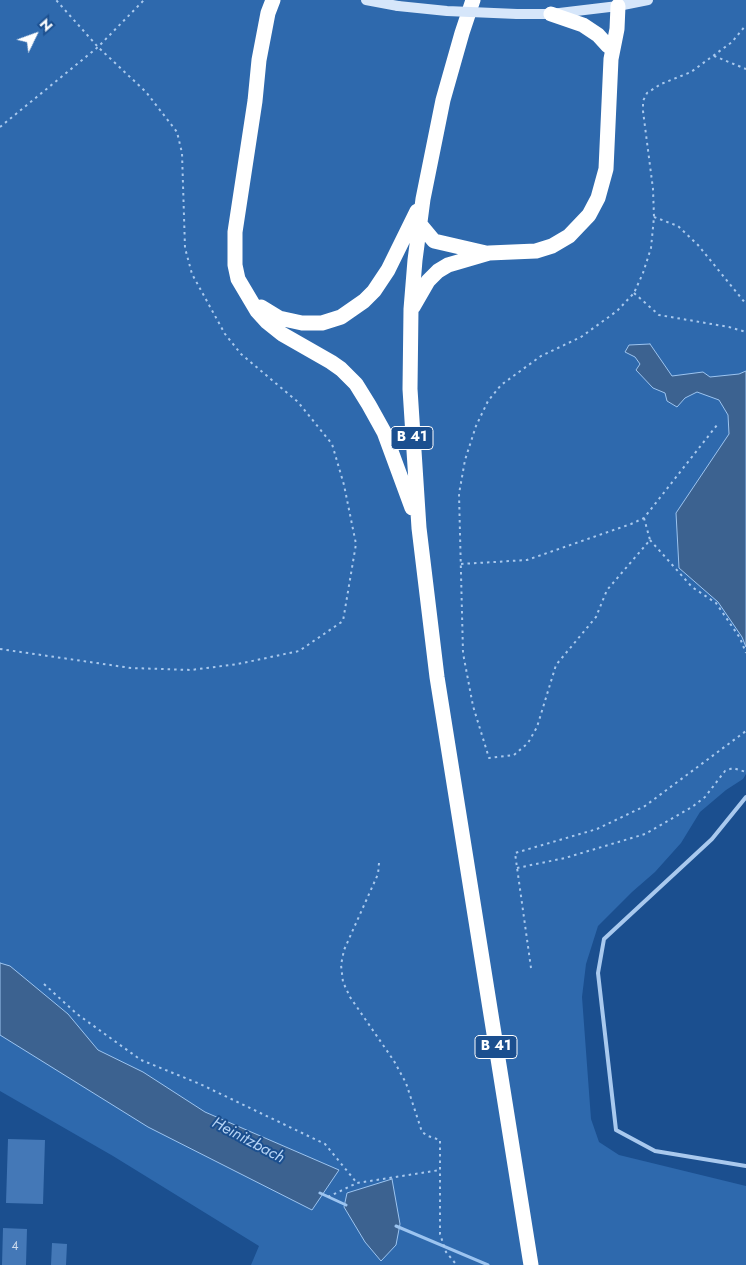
<!DOCTYPE html>
<style>
body{margin:0}
#map{position:relative;width:746px;height:1265px;overflow:hidden;background:#1b4f8f;font-family:Jost,sans-serif}
canvas{display:block}
.north{position:absolute;left:10px;top:10px;width:50px;height:50px;-webkit-text-stroke:4px #1b4f8f;paint-order:stroke;rotate:48deg;font-size:14px;font-weight:700;line-height:20px;text-align:center;color:#fff}
.north::after{content:'';display:block;margin:auto;width:18px;height:22px;background:#fff;clip-path:polygon(50% 0,100% 100%,50% 72%,0 100%)}
</style>
<div id="map">
<canvas width="746" height="1265"></canvas>
<div class="north">N</div>
</div>
<script>
const context = document.querySelector('canvas').getContext('2d');
context.lineJoin = 'round';
function paint(path, color) {
  context.fillStyle = color;
  context.fill(path, 'evenodd');
}
function shape(rows) {
  const path = new Path2D();
  for (const r of rows) {
    path.moveTo(r[0], r[1]);
    for (let i = 2; i < r.length; i += 2) path.lineTo(r[i], r[i + 1]);
  }
  return path;
}
function trace(path, color, width, dash) {
  context.strokeStyle = color;
  context.lineWidth = width;
  context.lineCap = dash ? 'butt' : 'round';
  context.setLineDash(dash || []);
  context.stroke(path);
}
function write(font, color, halo, rows, align = 'center') {
  context.font = font + ' Jost,sans-serif';
  context.lineWidth = 4;
  context.setLineDash([]);
  context.textBaseline = 'middle';
  context.strokeStyle = halo;
  context.fillStyle = color;
  for (const [text, x, y, turn = 0] of rows) {
    context.save();
    context.translate(x, y);
    context.rotate((+turn || 0) * Math.PI / 180);
    context.textAlign = isNaN(turn) ? turn : align;
    if (halo) context.strokeText(text, 0, 0);
    context.fillText(text, 0, 0);
    context.restore();
  }
}
const green = shape([
 [0,0,746,0,746,774,743,779,726,790,700,812,681,843,655,872,632,892,598,926,586,964,582,997,591,1119,599,1142,619,1155,746,1186,746,1265,251,1265,259,1246,113,1156,0,1091]
]);
const water = shape([
 [650,344,672,376,703,372,710,377,739,374,746,371,746,647,742,637,718,602,679,568,676,513,729,434,728,415,719,400,697,392,685,398,677,407,667,401,665,393,653,388,636,370,640,364,635,357,625,352,629,345,650,344],
 [0,963,10,966,68,1014,98,1050,143,1072,205,1112,339,1170,312,1210,148,1127,0,1035,0,963],
 [392,1179,400,1224,396,1245,381,1261,365,1242,344,1207,347,1193,392,1179]
]);
const stream = shape([
 [320,1193,346,1205],
 [396,1226,488,1265]
]);
const building = shape([
 [8,1139,45,1140,43,1204,6,1203],
 [3,1228,27,1229,26,1265,2,1265],
 [52,1243,67,1244,66,1265,51,1265]
]);
const path = shape([
 [714,56,746,69],
 [0,127,98,47,144,0],
 [654,217,678,226,698,245,746,304],
 [634,293,659,315,729,327,746,332],
 [644,518,650,540,607,590,596,617,556,665,537,727,528,743,514,755,489,758,473,706,463,653,459,494,465,460,476,426,488,401,501,385,541,356,581,337,617,311,634,293,643,273,651,248,654,217,653,189,643,111,643,101,647,93,661,84,691,72,732,42,746,25],
 [650,540,692,587,716,603,740,638,746,653],
 [461,564,527,560,631,524,644,518,717,425],
 [0,649,131,668,191,670,238,664,299,651,343,621,356,544,344,485,332,444,298,402,241,354,225,334,192,274,185,248,182,153,177,132,146,92,98,47,56,0],
 [379,863,378,874,344,950,341,965,343,982,350,997,394,1061,406,1083,422,1132,428,1136,440,1140,440,1234,446,1252,455,1263,458,1265],
 [517,868,565,858,645,834,692,807,705,797,725,771,733,768,746,772],
 [531,968,515,853,597,829,645,806,746,731],
 [44,984,77,1014,141,1060,200,1084,325,1144,357,1183],
 [328,1197,357,1183,440,1170]
]);
const lane = shape([
 [746,797,712,839,604,939,598,973,616,1130,655,1151,746,1166]
]);
const secondary = shape([
 [366,0,398,6],
 [517,14,551,14,618,6,648,0]
]);
const highway = shape([
 [273,0,268,13,259,60,255,101,235,232,235,265,238,279,257,311,267,322,282,334,331,362,341,369,356,384,369,405,384,432,412,508],
 [473,0,462,33,443,100,423,199,415,260,411,309,410,389,419,528,437,677,531,1265],
 [551,14,583,25,598,35,608,46],
 [419,223,434,241,486,253],
 [261,307,279,318,302,323,322,323,341,317,364,301,374,291,388,270,417,211],
 [413,307,428,281,438,271,448,265,489,253,536,251,552,246,569,236,589,215,598,198,606,169,611,59,617,29,618,6]
]);
const secondaryBridge = shape([
 [398,6,447,11,517,14]
]);
const numberNames = [
 ["4",15,1247]
];
const shields = [
 [412,438,42],
 [496,1047,42]
];
const shieldNames = [
 ["B 41",412,438],
 ["B 41",496,1047]
];
const waterNames = [
 ["Heinitzbach",248,1141,28]
];
paint(green, '#2e69ad');
paint(water, '#3c6290');
trace(water, '#9cc4f0', 1);
trace(stream, '#9cc4f0', 3);
paint(building, '#4478b7');
trace(path, '#a9c9ee', 2, [2.5, 4]);
trace(lane, '#a9c9ee', 4);
trace(secondary, '#d6e6fa', 10);
trace(highway, '#fff', 15);
trace(secondaryBridge, '#d6e6fa', 10);
write('12px', '#d0dded', null, numberNames);
for (const [x, y, w] of shields) {
  const box = new Path2D();
  box.roundRect(x - w / 2, y - 11.5, w, 23, 4);
  context.fillStyle = '#1b4f8f';
  context.fill(box);
  trace(box, '#fff', 1);
}
write('bold 14px', '#fff', null, shieldNames);
write('italic 16px', '#b5d3f5', '#1b4f8f', waterNames);
</script>
